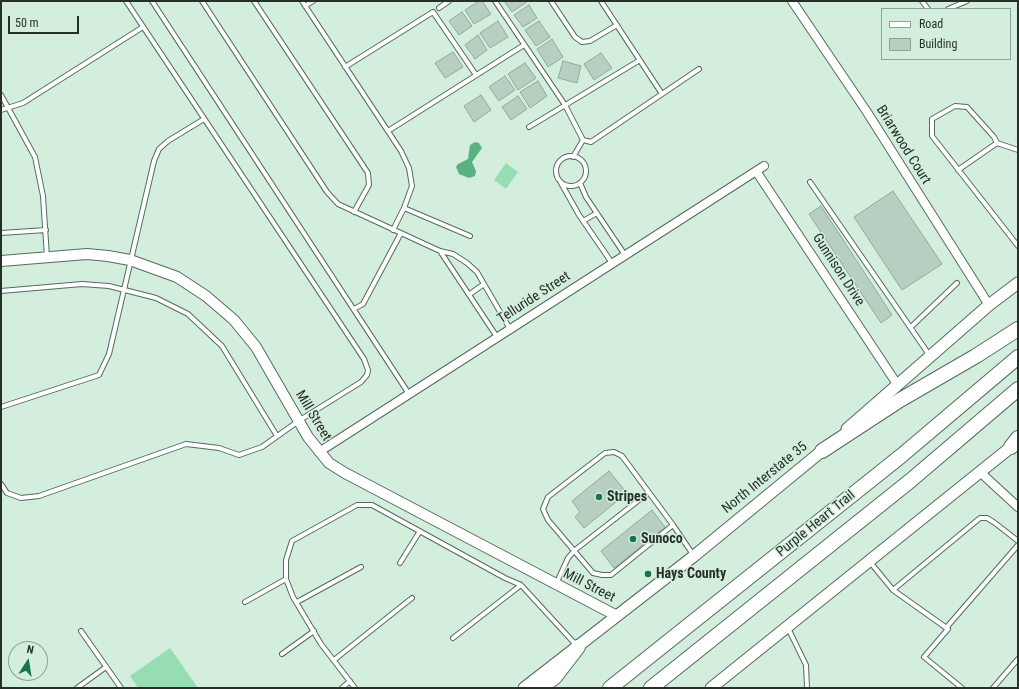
<!DOCTYPE html>
<style>
body{margin:0}
#map{position:relative;width:1019px;height:689px;overflow:hidden;background:#d4eede;font-family:"Roboto Condensed",sans-serif}
canvas{display:block}
.frame{position:absolute;inset:0;border:2px solid #263029;pointer-events:none}
.legend{position:absolute;left:881px;top:8px;width:130px;height:52px;box-sizing:border-box;background:#d4eede;border:1px solid #8ea296;margin:0;padding:5px 7px;list-style:none;font-size:12px;color:#263029}
.legend li{display:flex;align-items:center;gap:8px;height:20px}
.legend b{width:20px;border:1px solid #8ea296}
.north{position:absolute;left:8px;top:641px;width:40px;height:40px;box-sizing:border-box;background:#d4eede;border:1px solid #8ea296;border-radius:50%;rotate:12deg;font-size:11px;font-weight:700;line-height:16px;text-align:center;color:#263029}
.north::after{content:'';display:block;margin:auto;width:14px;height:18px;background:#16754a;clip-path:polygon(50% 0,100% 100%,50% 72%,0 100%)}
.scale{position:absolute;left:8px;top:16px;width:71px;height:18px;box-sizing:border-box;border:2px solid #263029;border-top:0;padding-left:5px;font-size:12px;line-height:14px;white-space:nowrap;color:#263029;-webkit-text-stroke:3px #d4eede;paint-order:stroke}
</style>
<div id="map">
<canvas width="1019" height="689"></canvas>
<div class="frame"></div>
<ul class="legend">
<li><b style="height:5px;background:#fff"></b>Road</li>
<li><b style="height:11px;background:#b6cfc0"></b>Building</li>
</ul>
<div class="north">N</div>
<div class="scale">50 m</div>
</div>
<script>
const context = document.querySelector('canvas').getContext('2d');
context.lineJoin = 'round';
function paint(path, color) {
  context.fillStyle = color;
  context.fill(path, 'evenodd');
}
function shape(rows) {
  const path = new Path2D();
  for (const r of rows) {
    if (r.length === 3) {
      path.moveTo(r[0] + r[2], r[1]);
      path.arc(r[0], r[1], r[2], 0, 2 * Math.PI);
      continue;
    }
    path.moveTo(r[0], r[1]);
    for (let i = 2; i < r.length; i += 2) path.lineTo(r[i], r[i + 1]);
  }
  return path;
}
function trace(path, color, width, dash) {
  context.strokeStyle = color;
  context.lineWidth = width;
  context.lineCap = dash ? 'butt' : 'round';
  context.setLineDash(dash || []);
  context.stroke(path);
}
function write(font, color, halo, rows, align = 'center') {
  context.font = font + ' "Roboto Condensed",sans-serif';
  context.lineWidth = 3;
  context.setLineDash([]);
  context.textBaseline = 'middle';
  context.strokeStyle = halo;
  context.fillStyle = color;
  for (const [text, x, y, turn = 0] of rows) {
    context.save();
    context.translate(x, y);
    context.rotate((+turn || 0) * Math.PI / 180);
    context.textAlign = isNaN(turn) ? turn : align;
    if (halo) context.strokeText(text, 0, 0);
    context.fillText(text, 0, 0);
    context.restore();
  }
}
const green = shape([
 [506,163,518,172,506,189,494,180],
 [170,648,198,688,138,688,130,676]
]);
const water = shape([
 [475,142,479,143,482,148,472,162,476,171,475,176,469,178,459,174,456,167,458,164,468,159,470,145]
]);
const building = shape([
 [479,1,482,1,491,14,474,24,465,10,479,1],
 [504,1,526,1,527,2,512,12,504,1],
 [529,5,537,18,523,27,514,15,529,5],
 [462,12,472,26,459,35,449,21,462,12],
 [498,21,508,37,490,48,480,33,498,21],
 [539,21,550,37,536,46,525,30,539,21],
 [478,35,487,50,475,59,465,45,478,35],
 [552,39,563,57,548,67,537,49,552,39],
 [453,52,463,67,445,78,435,63,453,52],
 [601,53,612,68,594,80,584,64,601,53],
 [563,61,581,66,577,83,558,78,563,61],
 [525,63,536,78,518,90,508,74,525,63],
 [505,76,515,90,499,101,489,87,505,76],
 [538,81,547,96,530,108,520,92,538,81],
 [481,95,491,110,474,122,464,106,481,95],
 [518,96,527,109,511,120,502,107,518,96],
 [893,191,942,264,902,290,854,217,893,191],
 [821,206,892,315,881,323,809,214,821,206],
 [609,471,627,493,584,528,575,517,580,512,572,501,609,471],
 [652,510,665,527,614,568,601,551,652,510]
]);
const service = shape([
 [152,1,409,394],
 [202,1,327,192,338,204,440,251,453,254,467,263,477,272,510,329],
 [254,1,368,173,369,185,354,212],
 [302,1,401,151,409,168,412,186,404,208,393,230],
 [495,1,565,105,583,140,591,142,699,69],
 [551,1,575,37,582,42,590,41,617,25],
 [601,1,662,94],
 [922,1,928,9],
 [305,6,313,1],
 [439,8,449,1],
 [948,9,967,1],
 [345,67,433,12,476,75],
 [1,95,35,157,43,196,47,257],
 [1,110,23,103,143,27],
 [529,127,640,60],
 [388,131,524,45],
 [997,143,1018,150],
 [571,171,15],
 [573,157,583,140],
 [958,170,997,143,994,137,967,107,955,106,932,119,932,136,1018,246],
 [810,182,930,356],
 [561,183,579,215,612,263],
 [580,183,586,197,625,255],
 [404,208,470,236],
 [583,221,597,213],
 [1,233,46,230],
 [440,251,497,337],
 [1,291,82,284,109,286,156,298,188,314,222,346,277,436],
 [470,294,484,284],
 [354,309,363,304,401,233],
 [911,327,957,283],
 [1,407,99,375,109,354,154,161,159,149,168,141,204,119],
 [1,484,7,493,21,498,39,496,186,444,219,448,239,455,262,447,300,420,361,382,367,375,368,370,364,359,126,1],
 [673,525,611,575,602,575,593,573,548,520,543,509,548,497,605,453,614,452,622,456,673,525,694,556],
 [870,562,893,590,980,518,987,518,995,523,1018,541],
 [400,563,420,531],
 [556,584,568,558,575,550,648,493],
 [893,590,948,629,924,657,962,688],
 [245,602,286,579],
 [297,602,361,567],
 [788,628,806,665,807,688],
 [946,628,1018,545],
 [81,631,121,688],
 [453,638,521,585],
 [282,654,314,631],
 [334,660,412,598],
 [77,688,106,667],
 [342,688,350,681],
 [355,688,321,644,293,597,286,579,286,560,292,541,357,505,372,505,505,578,521,585,577,646],
 [993,688,1018,659]
]);
const minor = shape([
 [792,1,867,112,989,305],
 [756,171,897,384],
 [319,452,764,166],
 [980,472,1018,507]
]);
const tertiary = shape([
 [1,261,87,254,108,256,130,260,177,277,206,296,234,320,256,347,308,437,329,463,345,473,617,616]
]);
const secondary = shape([
 [847,429,989,305,1018,283],
 [524,688,694,556,828,446],
 [711,688,1016,443]
]);
const motorway = shape([
 [1011,447,1018,438],
 [822,451,900,400,976,356,1018,329],
 [540,688,555,677,578,647],
 [610,688,901,456,1018,357],
 [651,688,910,481,1018,389]
]);
const markers = [
 [599,497,4,"#16754a"],
 [633,539,4,"#16754a"],
 [648,574,4,"#16754a"]
];
const streetNames = [
 ["Briarwood Court",903,145,58],
 ["Gunnison Drive",838,270,57],
 ["Telluride Street",534,298,-33],
 ["Mill Street",313,416,59],
 ["North Interstate 35",765,478,-39],
 ["Purple Heart Trail",816,524,-39],
 ["Mill Street",589,586,27]
];
const poiNames = [
 ["Stripes",607,497],
 ["Sunoco",641,539],
 ["Hays County",656,574]
];
paint(green, '#96ddb4');
paint(water, '#5ab282');
paint(building, '#b6cfc0');
trace(building, '#91aa9a', 1);
trace(service, '#556b5e', 6);
trace(minor, '#556b5e', 10);
trace(tertiary, '#556b5e', 12);
trace(secondary, '#556b5e', 13);
trace(motorway, '#556b5e', 16);
trace(service, '#fff', 4);
trace(minor, '#fff', 8);
trace(tertiary, '#fff', 10);
trace(secondary, '#fff', 11);
trace(motorway, '#fff', 14);
for (const [x, y, r, color] of markers) {
  const dot = new Path2D();
  dot.arc(x, y, r, 0, 2 * Math.PI);
  context.fillStyle = color;
  context.fill(dot);
  trace(dot, '#d4eede', 1.5);
}
write('14px', '#263029', '#d4eede', streetNames);
write('bold 14px', '#263029', '#d4eede', poiNames, 'left');
</script>
